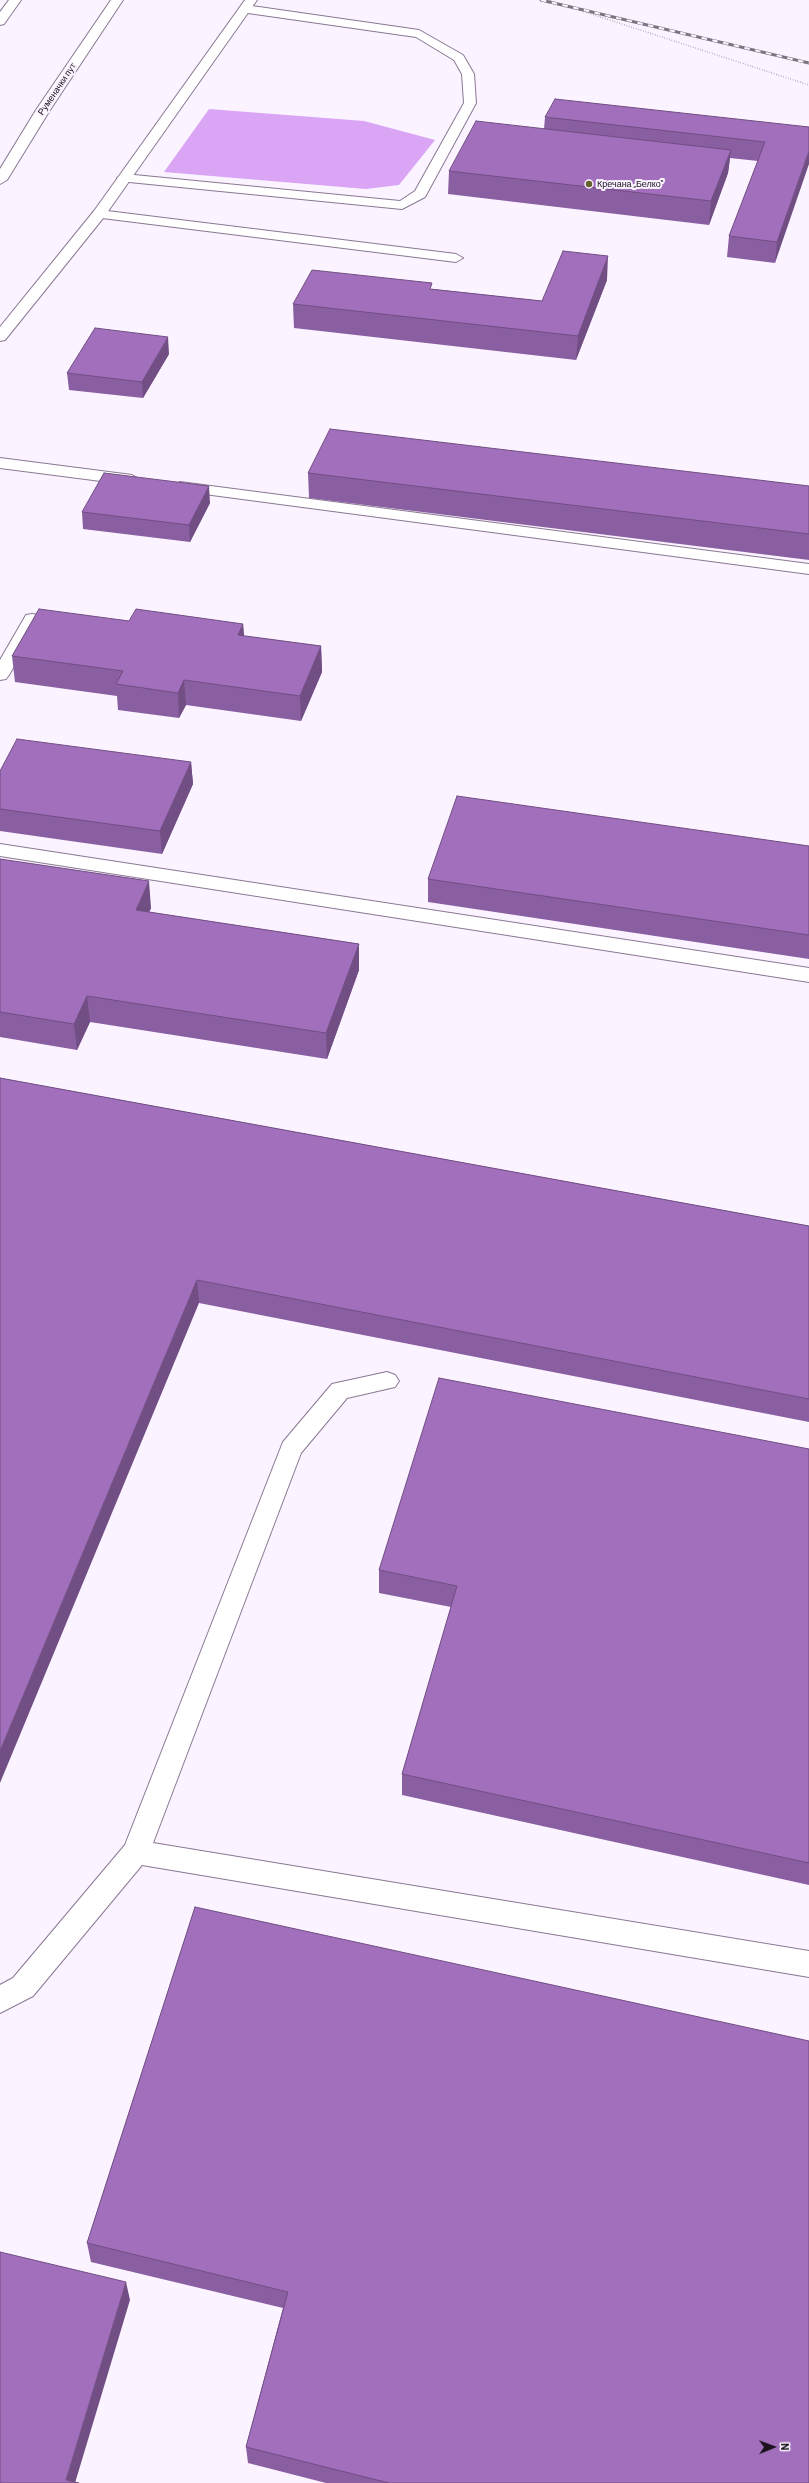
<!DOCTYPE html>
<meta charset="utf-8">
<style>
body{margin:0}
#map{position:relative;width:809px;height:2483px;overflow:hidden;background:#fbf3ff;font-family:Barlow,sans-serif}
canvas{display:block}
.north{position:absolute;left:753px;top:2427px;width:40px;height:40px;-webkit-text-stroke:3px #fbf3ff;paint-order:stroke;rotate:89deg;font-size:11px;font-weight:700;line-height:16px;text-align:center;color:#19121d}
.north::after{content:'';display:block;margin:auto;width:14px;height:18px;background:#19121d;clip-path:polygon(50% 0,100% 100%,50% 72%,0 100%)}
</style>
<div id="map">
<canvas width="809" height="2483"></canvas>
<div class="north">N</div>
</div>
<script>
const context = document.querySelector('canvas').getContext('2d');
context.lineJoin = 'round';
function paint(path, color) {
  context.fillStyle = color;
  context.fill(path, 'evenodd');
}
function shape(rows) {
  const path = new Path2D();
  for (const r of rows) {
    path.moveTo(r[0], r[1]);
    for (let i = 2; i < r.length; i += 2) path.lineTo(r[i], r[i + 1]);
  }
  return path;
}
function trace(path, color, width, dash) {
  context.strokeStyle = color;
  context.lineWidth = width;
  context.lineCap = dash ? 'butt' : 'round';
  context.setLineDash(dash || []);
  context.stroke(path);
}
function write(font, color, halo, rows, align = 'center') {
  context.font = font + ' Barlow,sans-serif';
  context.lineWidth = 4;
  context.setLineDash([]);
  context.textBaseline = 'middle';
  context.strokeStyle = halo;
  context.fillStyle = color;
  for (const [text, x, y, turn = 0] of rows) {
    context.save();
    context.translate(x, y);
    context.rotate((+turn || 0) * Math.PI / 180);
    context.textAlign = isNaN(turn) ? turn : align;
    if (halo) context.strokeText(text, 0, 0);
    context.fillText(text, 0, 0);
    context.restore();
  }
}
const forest = shape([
 [209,109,364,121,435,140,399,185,366,189,164,172]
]);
const path = shape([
 [548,0,809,85]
]);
const service = shape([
 [245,5,419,30,463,55,474,74,476,103,425,197,402,209,119,181,117,178,124,174,400,201,415,191,464,103,462,74,454,60,416,37,241,12,239,9,241,6,245,5],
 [99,210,456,254,463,258,456,262,94,217,92,214,94,211,99,210],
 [0,458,132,475,140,480,132,485,0,468,0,458],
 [180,482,809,564,809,574,174,490,172,487,180,482],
 [32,614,38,615,41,619,9,675,6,679,0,680,0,660,26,615,32,614],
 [0,844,809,968,809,982,0,856,0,844],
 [387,1372,395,1375,399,1381,395,1387,347,1398,301,1453,153,1843,809,1951,809,1977,142,1865,33,1996,0,2013,0,1985,13,1978,125,1845,283,1442,332,1384,387,1372]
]);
const minor = shape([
 [9,0,21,0,4,24,0,25,0,12,9,0],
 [245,0,257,0,104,217,5,340,0,341,0,327,94,211,245,0]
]);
const secondary = shape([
 [111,0,123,0,50,110,7,180,0,184,0,169,36,110,111,0]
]);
const rail = shape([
 [541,0,809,63]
]);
const wall = shape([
 [545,117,809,127,775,263,727,257,729,236,758,161,730,158,728,173,709,225,448,194,449,171,544,129],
 [607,280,576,360,294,328,293,304,432,289,542,301],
 [169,354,143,398,69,390,67,373],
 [308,473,809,486,809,560,309,498],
 [210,503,190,542,83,529,82,512],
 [129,621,243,624,244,636,321,646,322,672,301,721,186,705,179,718,118,710,117,696,15,682,12,656],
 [191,762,193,784,162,854,0,831,0,771],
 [809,846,809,959,428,902,428,879],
 [0,859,151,908,149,912,359,944,359,970,327,1059,90,1022,77,1050,0,1037],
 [0,1078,809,1226,809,1422,199,1303],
 [809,1449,809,1885,402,1795,402,1774,451,1607,379,1593,379,1570],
 [195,1907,809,2483,326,2483,248,2463,246,2447,283,2308,91,2262,87,2243]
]);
const shadedWall = shape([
 [731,150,728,173,709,225,711,201],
 [809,151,809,164,775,263,777,242],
 [608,256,607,280,576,360,578,336],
 [168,337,169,354,143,398,142,382],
 [209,486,210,503,190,542,189,525],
 [243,624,245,649,238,635],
 [321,646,322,672,301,721,300,696],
 [184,680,186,705,179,718,178,693],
 [191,762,193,784,162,854,160,831],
 [149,881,151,908,138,936,136,910],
 [359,944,359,970,327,1059,326,1033],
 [87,996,90,1022,77,1050,74,1024],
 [197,1280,199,1303,0,1783,0,1751],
 [126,2282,130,2300,75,2483,66,2480]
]);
const building = shape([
 [555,99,809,127,809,151,777,242,729,236,765,142,545,117,555,99],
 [476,121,731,150,711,201,449,171,476,121],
 [563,251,608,256,578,336,293,304,312,270,432,283,430,289,542,301,563,251],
 [95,328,168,337,142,382,67,373,95,328],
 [330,429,809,486,809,534,308,473,330,429],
 [104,473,209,486,189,525,82,512,104,473],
 [39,609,129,621,136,609,243,624,238,635,321,646,300,696,184,680,178,693,116,684,123,671,12,656,39,609],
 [17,739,191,762,160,831,0,809,0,771,17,739],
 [457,796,809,846,809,935,428,879,457,796],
 [0,859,149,881,136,910,359,944,326,1033,87,996,74,1024,0,1012,0,859],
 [0,1078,809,1226,809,1399,197,1280,0,1751,0,1078],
 [439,1378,809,1449,809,1863,402,1774,457,1586,379,1570,439,1378],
 [195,1907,809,2041,809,2483,389,2483,246,2447,288,2292,87,2243,195,1907],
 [0,2252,126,2282,66,2480,79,2483,0,2483,0,2252]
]);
const markers = [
 [589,184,4,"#645f2c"]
];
const farStreetnames = [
 ["Руменачки пут",57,89,-56]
];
const farPoinames = [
 ["Кречана „Белко”",597,184]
];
paint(forest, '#daa5f5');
trace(service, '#8a7893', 2);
trace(minor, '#8a7893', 2);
trace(secondary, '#8a7893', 2);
trace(path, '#837c87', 1.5, [0.5, 2]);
paint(service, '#fff');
paint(minor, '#fff');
paint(secondary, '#fff');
trace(rail, '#7b747f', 3);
trace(rail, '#fbf3ff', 2, [5.5]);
paint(wall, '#8a5fa1');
paint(shadedWall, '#714e83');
paint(building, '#a16fbb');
trace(building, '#714e83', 1);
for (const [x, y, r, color] of markers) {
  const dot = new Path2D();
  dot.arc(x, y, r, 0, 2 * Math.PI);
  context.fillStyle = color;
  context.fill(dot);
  trace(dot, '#fbf3ff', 1.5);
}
write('9px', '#19121d', '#fbf3ff', farStreetnames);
write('9px', '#19121d', '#fbf3ff', farPoinames, 'left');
</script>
